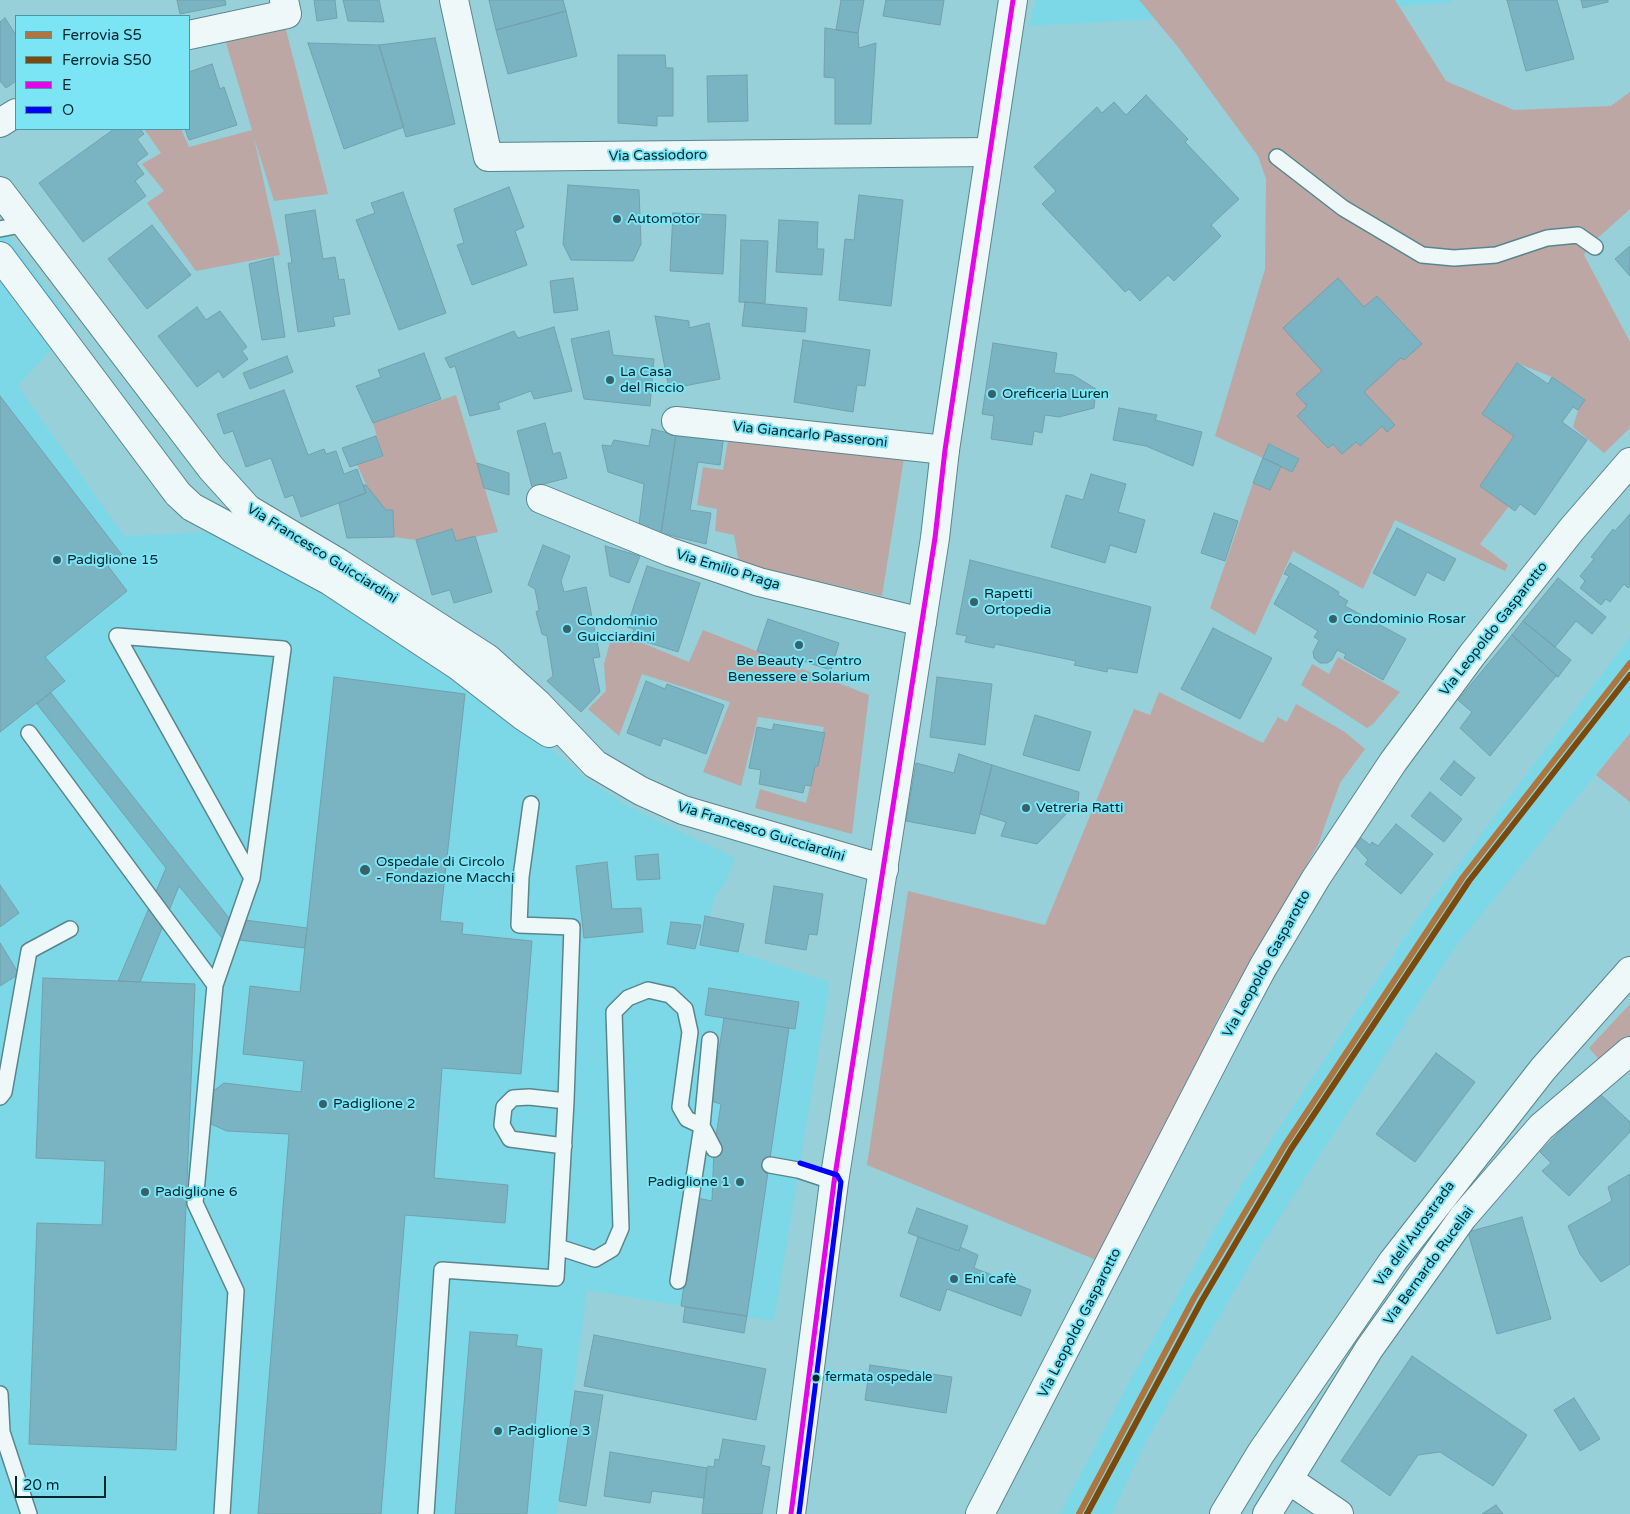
<!DOCTYPE html>
<meta charset="utf-8">
<style>
body{margin:0}
#map{position:relative;width:1630px;height:1514px;overflow:hidden;background:#97d0d9;font-family:"Varela Round",sans-serif}
canvas{display:block}
.legend{position:absolute;left:15px;top:15px;width:175px;height:115px;box-sizing:border-box;background:#7be4f5;border:1px solid #4b98a5;margin:0;padding:6px 9px;list-style:none;font-size:15px;color:#03272c}
.legend li{display:flex;align-items:center;gap:10px;height:25px}
.legend b{width:25px;border:1px solid #4b98a5}
.scale{position:absolute;left:15px;top:1476px;width:91px;height:22px;box-sizing:border-box;border:2px solid #03272c;border-top:0;padding-left:6px;font-size:15px;line-height:18px;white-space:nowrap;color:#03272c;-webkit-text-stroke:4px #7be4f5;paint-order:stroke}
</style>
<div id="map">
<canvas width="1630" height="1514"></canvas>
<ul class="legend">
<li><b style="height:6px;background:#ae753f"></b>Ferrovia S5</li>
<li><b style="height:6px;background:#7d4808"></b>Ferrovia S50</li>
<li><b style="height:6px;background:#e604ea"></b>E</li>
<li><b style="height:6px;background:#00f"></b>O</li>
</ul>
<div class="scale">20 m</div>
</div>
<script>
const context = document.querySelector('canvas').getContext('2d');
context.lineJoin = 'round';
function paint(path, color) {
  context.fillStyle = color;
  context.fill(path, 'evenodd');
}
function shape(rows) {
  const path = new Path2D();
  for (const r of rows) {
    path.moveTo(r[0], r[1]);
    for (let i = 2; i < r.length; i += 2) path.lineTo(r[i], r[i + 1]);
  }
  return path;
}
function trace(path, color, width, dash) {
  context.strokeStyle = color;
  context.lineWidth = width;
  context.lineCap = dash ? 'butt' : 'round';
  context.setLineDash(dash || []);
  context.stroke(path);
}
function write(font, color, halo, rows, align = 'center') {
  context.font = font + ' "Varela Round",sans-serif';
  context.lineWidth = 4;
  context.setLineDash([]);
  context.textBaseline = 'middle';
  context.strokeStyle = halo;
  context.fillStyle = color;
  for (const [text, x, y, turn = 0] of rows) {
    context.save();
    context.translate(x, y);
    context.rotate((+turn || 0) * Math.PI / 180);
    context.textAlign = isNaN(turn) ? turn : align;
    if (halo) context.strokeText(text, 0, 0);
    context.fillText(text, 0, 0);
    context.restore();
  }
}
const built = shape([
 [1036,0,1454,0,1449,3,1029,26],
 [0,226,74,324,18,386,124,536,208,532,374,613,533,733,587,780,627,806,735,858,725,882,714,899,704,941,830,982,774,1321,587,1290,557,1514,0,1514],
 [1630,637,1630,733,1455,947,1261,1246,1144,1445,1112,1514,1060,1514,1128,1384,1225,1211,1413,925]
]);
const green = shape([
 [1139,0,1395,0,1446,81,1514,110,1611,106,1630,92,1630,209,1591,244,1584,255,1630,342,1630,428,1604,453,1573,427,1578,410,1585,400,1552,377,1517,363,1482,414,1514,436,1480,486,1509,506,1480,544,1508,565,1505,571,1395,520,1363,589,1293,551,1255,635,1210,608,1253,483,1270,490,1281,466,1292,472,1299,459,1270,444,1263,458,1215,436,1265,269,1266,179,1258,156,1178,47],
 [285,26,328,194,274,201,254,138,280,255,196,271,147,203,164,191,142,164,161,153,144,129,181,129,189,147,252,130,224,36],
 [456,395,498,532,456,541,452,529,416,540,394,537,393,510,386,510,366,485,357,464,383,457,373,423],
 [729,434,905,452,882,596,739,563,734,535,715,531,717,509,697,505,703,467,723,470],
 [703,630,869,695,852,834,755,808,760,789,806,803,824,727,758,717,741,786,703,772,730,702,642,674,619,736,588,709,606,691,604,664,613,631,689,662],
 [1338,657,1400,692,1373,724,1367,728,1301,685,1312,664,1329,674],
 [1159,692,1263,743,1278,717,1287,722,1296,704,1345,732,1365,749,1340,783,1318,845,1221,1012,1101,1262,867,1165,908,891,1045,925,1134,709,1150,715],
 [1630,733,1630,802,1596,775],
 [1630,1004,1630,1041,1603,1064,1589,1048]
]);
const building = shape([
 [177,0,225,0,226,5,180,14,177,0],
 [314,0,335,0,337,18,317,21,314,0],
 [343,0,379,0,384,22,348,21,343,0],
 [489,0,563,0,566,11,496,30,489,0],
 [841,0,864,0,858,33,836,30,841,0],
 [886,0,944,0,940,25,883,16,886,0],
 [1507,0,1557,0,1574,59,1526,71,1507,0],
 [1581,0,1608,0,1608,2,1583,8,1581,0],
 [566,11,577,56,508,74,496,30,566,11],
 [5,18,16,35,16,81,6,88,0,81,0,22,5,18],
 [825,28,858,33,859,48,876,43,871,124,835,124,835,78,824,77,825,28],
 [435,38,455,124,406,137,379,45,435,38],
 [308,43,379,45,404,127,344,149,308,43],
 [618,55,665,55,666,68,673,68,673,116,657,116,657,126,618,123,618,55],
 [212,64,220,89,224,87,237,125,189,140,185,129,189,129,189,72,212,64],
 [747,75,748,121,708,122,707,76,747,75],
 [1146,95,1188,139,1185,142,1239,199,1211,225,1221,236,1174,281,1168,275,1140,301,1129,289,1125,292,1042,204,1056,191,1034,167,1097,107,1102,113,1114,102,1126,115,1146,95],
 [114,129,140,129,144,134,137,139,148,154,136,163,144,174,135,181,146,196,83,242,39,183,114,129],
 [568,185,639,190,641,244,633,261,571,260,563,244,568,185],
 [509,187,524,227,515,231,527,265,472,285,457,245,464,243,454,209,509,187],
 [403,192,446,313,399,330,356,220,375,213,371,203,403,192],
 [859,195,903,200,891,306,839,300,845,239,854,240,859,195],
 [315,210,323,259,335,257,339,280,344,279,350,314,333,317,335,326,298,332,288,263,292,263,285,215,315,210],
 [673,213,726,215,723,274,670,271,673,213],
 [779,220,818,222,817,249,824,249,822,275,776,272,779,220],
 [152,225,191,275,147,309,108,259,152,225],
 [741,240,768,241,765,303,739,302,741,240],
 [1630,246,1630,276,1615,259,1630,246],
 [273,258,285,337,262,340,249,264,273,258],
 [573,278,578,310,554,313,550,281,573,278],
 [1338,278,1364,307,1377,296,1422,344,1404,360,1401,358,1364,392,1395,425,1387,432,1382,426,1360,446,1356,442,1342,454,1333,444,1328,448,1297,416,1307,406,1296,394,1322,371,1283,328,1338,278],
 [745,302,807,308,805,332,742,326,745,302],
 [197,307,206,320,220,311,247,347,242,351,248,359,223,378,219,371,197,387,158,336,197,307],
 [655,316,689,321,689,328,709,323,720,379,669,389,655,316],
 [554,327,572,391,534,399,531,391,498,403,500,409,470,416,455,366,450,368,445,358,514,331,518,338,554,327],
 [609,331,613,355,654,359,650,406,584,399,571,339,609,331],
 [803,340,870,350,865,386,857,385,853,412,794,402,803,340],
 [993,343,1057,353,1054,373,1073,375,1096,389,1094,408,1059,417,1045,415,1042,433,1034,431,1032,445,991,439,994,416,982,414,993,343],
 [424,353,441,399,373,423,356,386,381,377,378,370,424,353],
 [287,356,293,372,250,389,243,373,287,356],
 [1517,363,1548,384,1552,377,1585,400,1578,410,1573,407,1562,422,1587,440,1535,515,1520,504,1515,511,1480,486,1514,436,1482,414,1517,363],
 [284,390,308,455,324,449,326,454,336,451,344,474,357,469,366,493,301,517,293,495,285,498,271,458,246,467,233,431,224,434,217,414,284,390],
 [0,396,122,555,108,566,127,591,45,657,65,681,0,732,0,396],
 [1119,408,1157,415,1155,420,1202,432,1193,466,1146,446,1113,440,1119,408],
 [545,423,553,454,560,452,567,478,532,487,517,431,545,423],
 [677,428,724,434,720,465,698,462,690,510,711,513,706,544,661,533,677,428],
 [652,429,676,435,661,533,639,525,644,484,608,472,602,445,611,446,614,440,649,446,652,429],
 [376,436,383,456,350,467,342,448,376,436],
 [1269,444,1299,459,1292,472,1263,458,1269,444],
 [1263,458,1281,466,1270,490,1253,483,1263,458],
 [477,463,509,473,509,495,484,488,477,463],
 [1091,474,1126,484,1118,512,1145,520,1136,553,1110,545,1105,563,1051,547,1066,495,1083,500,1091,474],
 [363,485,366,485,386,510,393,510,394,537,347,538,339,503,366,493,363,485],
 [1214,513,1238,521,1225,561,1201,553,1214,513],
 [1630,514,1630,586,1628,588,1624,584,1610,602,1606,599,1601,605,1580,588,1585,581,1580,576,1594,559,1591,557,1613,529,1615,531,1630,514],
 [1397,528,1456,559,1444,581,1427,572,1415,596,1373,573,1397,528],
 [452,529,456,541,475,536,492,592,454,603,450,590,432,595,416,540,452,529],
 [543,545,570,556,561,581,564,592,586,587,600,657,593,658,600,692,581,712,547,681,553,676,547,636,542,634,536,612,539,610,535,589,528,585,543,545],
 [605,546,640,556,629,583,610,576,605,546],
 [970,560,1151,607,1137,673,1108,668,1107,672,1074,665,1076,661,995,644,994,648,965,642,967,636,956,634,970,560],
 [1290,563,1339,592,1338,595,1348,601,1345,606,1406,639,1383,680,1344,658,1346,654,1337,650,1332,660,1327,663,1320,663,1314,658,1313,652,1319,640,1314,637,1318,631,1274,604,1289,576,1284,574,1290,563],
 [647,566,700,583,678,652,631,637,634,629,627,627,647,566],
 [1558,578,1606,617,1592,634,1576,621,1555,647,1523,621,1558,578],
 [768,619,839,643,831,670,796,659,795,664,757,651,768,619],
 [1523,621,1571,660,1558,677,1512,635,1523,621],
 [1213,628,1272,658,1240,719,1181,689,1213,628],
 [1512,635,1558,677,1556,676,1490,756,1460,728,1472,712,1458,700,1512,635],
 [334,677,465,694,440,921,463,923,462,934,532,941,521,1074,442,1068,434,1178,508,1185,505,1223,405,1215,381,1514,258,1514,289,1134,227,1131,211,1124,205,1113,208,1095,224,1083,301,1092,304,1061,243,1054,250,986,300,992,334,677],
 [937,677,992,684,985,745,930,737,937,677],
 [646,681,665,689,667,684,724,705,706,754,663,738,660,746,627,733,646,681],
 [51,693,229,918,307,928,305,948,222,938,179,886,140,982,118,981,166,868,37,704,51,693],
 [1035,715,1091,732,1079,771,1023,755,1035,715],
 [774,724,825,733,818,766,815,766,811,786,805,785,803,793,759,784,761,770,749,768,757,727,772,730,774,724],
 [959,754,992,765,975,834,906,821,916,763,954,773,959,754],
 [1454,761,1475,778,1461,796,1440,779,1454,761],
 [992,765,1079,792,1078,802,1037,844,1001,836,1006,822,980,814,992,765],
 [1430,792,1462,819,1444,842,1411,816,1430,792],
 [1396,824,1433,854,1401,894,1365,864,1368,860,1355,846,1361,838,1370,845,1372,842,1378,846,1396,824],
 [658,854,660,879,637,880,635,856,658,854],
 [607,862,612,909,641,908,643,932,584,938,576,866,607,862],
 [0,885,19,913,0,927,0,885],
 [774,886,823,894,817,935,809,934,806,950,765,943,774,886],
 [705,916,744,924,738,952,700,945,705,916],
 [671,922,701,925,695,949,667,944,671,922],
 [0,943,19,974,0,986,0,943],
 [43,978,195,984,176,1450,29,1444,37,1223,102,1225,105,1161,36,1158,43,978],
 [709,988,799,1002,795,1029,705,1015,709,988],
 [724,1018,789,1028,747,1316,681,1306,697,1198,712,1201,714,1149,721,1104,711,1101,724,1018],
 [1436,1053,1475,1082,1415,1162,1376,1134,1436,1053],
 [1598,1092,1630,1122,1630,1132,1569,1196,1542,1171,1551,1163,1540,1152,1598,1092],
 [1630,1174,1630,1264,1601,1282,1580,1254,1568,1226,1612,1201,1608,1187,1630,1174],
 [917,1208,968,1226,959,1251,908,1233,917,1208],
 [1522,1217,1551,1319,1497,1334,1468,1232,1522,1217],
 [918,1237,959,1251,960,1247,978,1255,974,1268,1031,1290,1021,1316,947,1289,940,1311,900,1296,918,1237],
 [685,1307,747,1316,744,1333,683,1322,685,1307],
 [470,1332,518,1335,516,1346,542,1349,527,1514,455,1514,470,1332],
 [594,1335,766,1369,756,1420,584,1386,594,1335],
 [1412,1356,1527,1435,1493,1486,1440,1452,1418,1455,1390,1496,1341,1461,1412,1356],
 [870,1365,952,1377,946,1413,865,1400,870,1365],
 [575,1391,603,1395,586,1506,559,1501,575,1391],
 [1574,1398,1600,1439,1580,1451,1554,1410,1574,1398],
 [723,1439,765,1446,761,1465,770,1467,762,1514,702,1514,707,1468,708,1466,714,1467,715,1459,719,1460,723,1439],
 [610,1452,707,1468,704,1498,652,1491,650,1503,604,1496,610,1452],
 [1496,1505,1503,1514,1482,1514,1496,1505]
]);
const lane = shape([
 [1277,157,1343,208,1422,255,1454,258,1496,255,1547,238,1578,235,1595,247],
 [0,229,26,224],
 [29,733,215,985],
 [0,1097,4,1092,29,951,70,929],
 [564,1146,510,1139,502,1125,504,1107,513,1098,529,1097,566,1101],
 [770,1165,798,1170,834,1182],
 [558,1247,595,1259,612,1249,621,1228,614,1012,628,998,648,990,670,995,685,1009,690,1032,680,1107,687,1119,702,1126,714,1149],
 [678,1281,702,1126,710,1040],
 [0,1394,2,1432,29,1514],
 [222,1514,236,1291,195,1203,215,985,252,878,283,649,117,636,252,878],
 [426,1514,442,1270,556,1278,566,1101,572,927,519,925,521,877,531,804]
]);
const street = shape([
 [454,0,488,157,989,152],
 [189,35,287,14,284,0],
 [0,123,16,113],
 [0,191,211,468,248,509,339,563,487,658,538,704,595,764,641,791,683,810,884,869],
 [0,256,178,494,192,507,330,581,457,665,523,716,549,733],
 [676,421,945,450],
 [541,499,670,552,759,582,922,622],
 [1289,1480,1339,1514],
 [1267,1514,1369,1349,1463,1217,1541,1127,1630,1051]
]);
const secondary = shape([
 [791,1514,834,1182,935,538,945,450,1013,0],
 [980,1514,1232,1025,1263,967,1316,878,1393,762,1472,655,1572,529,1630,462]
]);
const highway = shape([
 [1224,1514,1261,1453,1393,1261,1543,1069,1630,971]
]);
const bus1 = shape([
 [791,1514,834,1182,935,538,945,450,1013,0]
]);
const bus2 = shape([
 [799,1514,841,1182,837,1175,800,1163]
]);
const rail1 = shape([
 [1079,1514,1194,1298,1285,1145,1463,877,1630,663]
]);
const rail2 = shape([
 [1087,1514,1201,1302,1291,1149,1469,881,1630,675]
]);
const markers = [
 [617,219,5,"#376269"],
 [610,380,5,"#376269"],
 [992,394,5,"#376269"],
 [57,560,5,"#376269"],
 [974,602,5,"#376269"],
 [1333,619,5,"#376269"],
 [567,629,5,"#376269"],
 [799,645,5,"#376269"],
 [1026,808,5,"#376269"],
 [365,870,6,"#376269"],
 [323,1104,5,"#376269"],
 [740,1182,5,"#376269"],
 [145,1192,5,"#376269"],
 [954,1279,5,"#376269"],
 [816,1378,4.5,"#03272c"],
 [498,1431,5,"#376269"]
];
const busNames = [
 ["fermata ospedale",825,1378]
];
const streetNames = [
 ["Via Cassiodoro",658,156,-1],
 ["Via Giancarlo Passeroni",810,435,6],
 ["Via Francesco Guicciardini",322,554,32],
 ["Via Emilio Praga",728,570,17],
 ["Via Leopoldo Gasparotto",1494,629,-52],
 ["Via Francesco Guicciardini",761,832,17],
 ["Via Leopoldo Gasparotto",1267,964,-61],
 ["Via dell'Autostrada",1415,1234,-54],
 ["Via Bernardo Rucellai",1429,1266,-54],
 ["Via Leopoldo Gasparotto",1080,1323,-63]
];
const poiNames = [
 ["Automotor",627,219],
 ["La Casa",620,372],
 ["del Riccio",620,388],
 ["Oreficeria Luren",1002,394],
 ["Padiglione 15",67,560],
 ["Rapetti",984,594],
 ["Ortopedia",984,610],
 ["Condominio Rosar",1343,619],
 ["Condominio",577,621],
 ["Guicciardini",577,637],
 ["Be Beauty - Centro",799,661,"center"],
 ["Benessere e Solarium",799,677,"center"],
 ["Vetreria Ratti",1036,808],
 ["Ospedale di Circolo",376,862],
 ["- Fondazione Macchi",376,878],
 ["Padiglione 2",333,1104],
 ["Padiglione 1",730,1182,"right"],
 ["Padiglione 6",155,1192],
 ["Eni cafè",964,1279],
 ["Padiglione 3",508,1431]
];
paint(built, '#7cd8e6');
paint(green, '#bca7a4');
paint(building, '#7ab4c2');
trace(building, '#74a0ab', 1);
trace(lane, '#59868d', 18);
trace(street, '#59868d', 30);
trace(secondary, '#59868d', 30);
trace(highway, '#59868d', 30);
trace(lane, '#eff8f9', 15);
trace(street, '#eff8f9', 28);
trace(secondary, '#eff8f9', 28);
trace(highway, '#eff8f9', 28);
trace(bus1, '#e604ea', 5);
trace(bus2, '#00f', 5);
trace(rail1, '#ae753f', 6);
trace(rail2, '#7d4808', 6);
for (const [x, y, r, color] of markers) {
  const dot = new Path2D();
  dot.arc(x, y, r, 0, 2 * Math.PI);
  context.fillStyle = color;
  context.fill(dot);
  trace(dot, '#7be4f5', 2);
}
write('13px', '#03272c', '#7be4f5', busNames, 'left');
write('14px', '#03272c', '#7be4f5', streetNames);
write('14px', '#03272c', '#7be4f5', poiNames, 'left');
</script>
